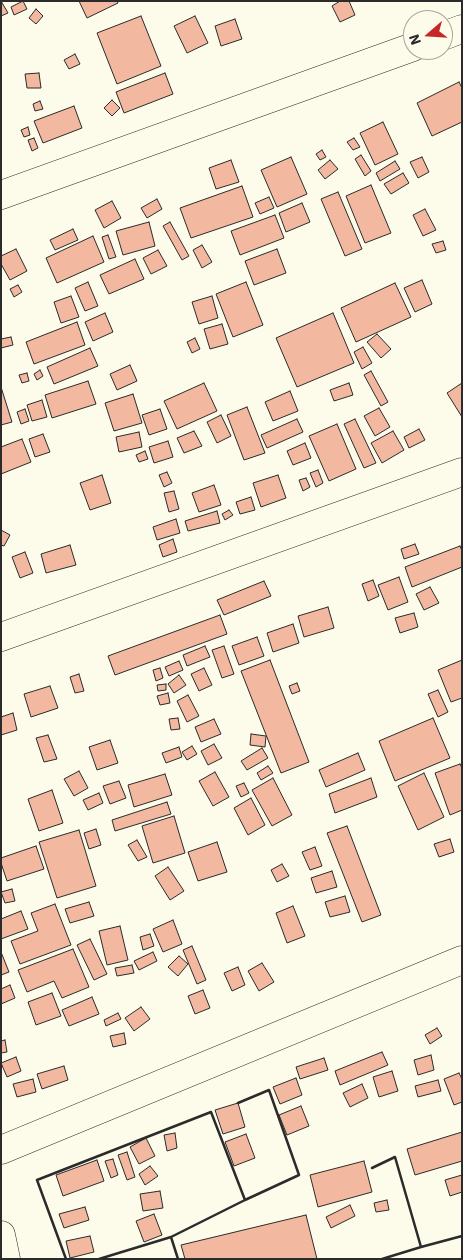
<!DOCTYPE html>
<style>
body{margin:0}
#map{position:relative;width:463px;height:1260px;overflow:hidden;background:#fdfbea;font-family:"IBM Plex Sans",sans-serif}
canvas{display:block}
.frame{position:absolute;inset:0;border:2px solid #2b2b2b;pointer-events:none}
.north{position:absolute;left:403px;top:10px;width:50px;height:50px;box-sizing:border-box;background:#fdfbea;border:1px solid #a9a89e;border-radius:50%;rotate:251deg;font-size:14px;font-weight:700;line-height:20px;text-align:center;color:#2b2b2b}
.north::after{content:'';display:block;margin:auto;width:18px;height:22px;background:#c62828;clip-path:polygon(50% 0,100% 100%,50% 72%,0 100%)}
</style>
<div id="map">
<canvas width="463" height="1260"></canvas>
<div class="frame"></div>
<div class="north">N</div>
</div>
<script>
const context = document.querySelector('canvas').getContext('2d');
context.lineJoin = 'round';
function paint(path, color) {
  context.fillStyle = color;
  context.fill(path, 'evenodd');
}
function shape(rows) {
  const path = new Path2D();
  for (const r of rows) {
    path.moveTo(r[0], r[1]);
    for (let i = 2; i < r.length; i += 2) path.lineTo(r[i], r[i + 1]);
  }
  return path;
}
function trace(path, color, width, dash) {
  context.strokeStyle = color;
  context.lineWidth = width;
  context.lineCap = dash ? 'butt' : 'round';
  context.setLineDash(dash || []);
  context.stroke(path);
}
const building = shape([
 [1,1,8,13,1,16,1,1],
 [23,1,27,9,14,15,11,7,23,1],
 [79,1,117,1,118,3,87,18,79,1],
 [340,1,349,1,355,15,340,22,332,6,340,1],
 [36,9,43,16,36,24,29,18,36,9],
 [141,16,161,66,117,84,97,33,141,16],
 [195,16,208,43,187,53,174,26,195,16],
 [235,19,242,39,221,46,215,26,235,19],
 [75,54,80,64,69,69,64,60,75,54],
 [39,73,41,88,27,88,25,74,39,73],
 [165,73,173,94,124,113,116,92,165,73],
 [459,82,462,88,462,122,432,136,417,103,459,82],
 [112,100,120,108,112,116,104,108,112,100],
 [40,101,43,109,35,111,33,104,40,101],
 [74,106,82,128,43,143,34,121,74,106],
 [383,122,398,154,375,165,360,133,383,122],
 [28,127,30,135,24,137,21,130,28,127],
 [34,138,38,148,32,151,28,140,34,138],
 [354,138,360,147,353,150,347,142,354,138],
 [322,150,326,157,320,160,316,154,322,150],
 [361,155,371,171,365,176,355,159,361,155],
 [291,157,307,194,277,207,261,170,291,157],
 [422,157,429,172,418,178,410,162,422,157],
 [231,160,239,182,216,189,209,168,231,160],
 [330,160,338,169,325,179,318,170,330,160],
 [395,161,400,169,380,181,376,173,395,161],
 [403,173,409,183,391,194,384,184,403,173],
 [371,185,391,233,365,243,346,196,371,185],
 [242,186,253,217,191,238,180,208,242,186],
 [338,192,362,249,345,256,321,199,338,192],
 [269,197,274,208,260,214,255,203,269,197],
 [157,199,162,209,147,218,141,208,157,199],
 [112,201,121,218,104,228,95,210,112,201],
 [302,203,310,222,286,232,279,213,302,203],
 [425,209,436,230,423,236,413,215,425,209],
 [275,215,284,238,240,255,231,231,275,215],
 [149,222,155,246,123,255,116,231,149,222],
 [170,222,189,256,182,260,163,226,170,222],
 [73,229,78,240,55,250,50,240,73,229],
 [108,235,116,257,109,259,102,237,108,235],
 [93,236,104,262,57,283,46,258,93,236],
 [443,241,446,250,436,253,432,244,443,241],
 [202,245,212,262,202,268,193,250,202,245],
 [16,249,27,271,10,280,1,264,1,256,16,249],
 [277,249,286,273,254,285,245,261,277,249],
 [158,250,167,266,151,274,143,258,158,250],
 [135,259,144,279,109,294,100,275,135,259],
 [422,280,432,304,415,312,404,288,422,280],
 [88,282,98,306,85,311,75,288,88,282],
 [246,282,263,325,233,337,216,294,246,282],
 [395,283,411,317,356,342,341,308,395,283],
 [18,285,22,292,14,297,10,289,18,285],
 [71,296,79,317,61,323,54,302,71,296],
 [212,296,218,318,199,324,192,302,212,296],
 [105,313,113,332,93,341,85,322,105,313],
 [333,313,354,363,297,387,276,338,333,313],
 [77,322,85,345,34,364,26,342,77,322],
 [222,324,228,344,210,349,204,329,222,324],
 [377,334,391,349,381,358,367,342,377,334],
 [11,337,13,345,1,348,1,339,11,337],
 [195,338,200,349,192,353,187,342,195,338],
 [363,347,372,363,362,369,354,352,363,347],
 [90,348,98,366,54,384,47,367,90,348],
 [130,365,137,381,117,390,110,374,130,365],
 [40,370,43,376,37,380,34,374,40,370],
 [371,371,388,402,381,406,364,375,371,371],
 [27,373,29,381,22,383,19,375,27,373],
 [88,381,96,404,52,418,45,395,88,381],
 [204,383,217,411,177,429,164,401,204,383],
 [349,383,353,395,334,401,330,390,349,383],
 [462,383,462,417,447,393,462,383],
 [1,387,12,422,1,425,1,387],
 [290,391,298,411,273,421,265,402,290,391],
 [133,394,142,423,114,431,105,403,133,394],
 [42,400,47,417,32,421,27,405,42,400],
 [247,407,265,453,244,460,227,415,247,407],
 [379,408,390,427,375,436,364,416,379,408],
 [25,409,29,421,21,424,17,412,25,409],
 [160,409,167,429,149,435,142,415,160,409],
 [221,415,231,436,217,443,207,422,221,415],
 [297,419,303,432,267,448,261,435,297,419],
 [355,419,376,463,364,468,344,424,355,419],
 [337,424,356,469,329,481,309,436,337,424],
 [419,429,425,440,409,448,404,437,419,429],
 [194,431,202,446,184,453,177,438,194,431],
 [393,431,404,450,382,463,371,443,393,431],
 [139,432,142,447,119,452,116,437,139,432],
 [43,434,50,452,35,457,29,439,43,434],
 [22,439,31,462,1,474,1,447,22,439],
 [168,441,173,457,154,463,149,447,168,441],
 [305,443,311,458,293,465,287,451,305,443],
 [145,451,148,459,139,462,136,455,145,451],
 [318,470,323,483,316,487,310,473,318,470],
 [167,472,172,483,164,487,159,475,167,472],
 [102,475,111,503,90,510,80,483,102,475],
 [278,475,286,498,261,507,253,483,278,475],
 [306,478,310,487,303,491,299,480,306,478],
 [214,485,221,505,199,512,192,493,214,485],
 [174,491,179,509,169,512,164,493,174,491],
 [251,497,255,510,240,514,236,502,251,497],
 [229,510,233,515,225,520,222,514,229,510],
 [217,511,220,523,188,531,185,521,217,511],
 [176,519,180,533,157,540,153,527,176,519],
 [1,530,10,535,4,546,1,545,1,530],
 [173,539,177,552,163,557,159,545,173,539],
 [415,544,419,554,404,559,401,549,415,544],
 [70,545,76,565,46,573,41,554,70,545],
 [460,546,462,551,462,567,412,587,405,567,460,546],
 [25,552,33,573,20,578,12,557,25,552],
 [399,577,408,602,388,610,378,585,399,577],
 [373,580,379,596,368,601,362,584,373,580],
 [264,581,271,596,224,615,217,600,264,581],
 [430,587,439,603,424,610,416,594,430,587],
 [328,607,334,628,304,637,298,616,328,607],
 [414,613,418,627,400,633,395,618,414,613],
 [220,615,227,634,115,675,108,656,220,615],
 [293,624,299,643,273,652,267,633,293,624],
 [257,637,264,656,239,665,232,646,257,637],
 [205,646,210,657,187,666,183,655,205,646],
 [224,646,234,674,222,678,212,650,224,646],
 [270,660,309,762,281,773,241,671,270,660],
 [462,660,462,698,451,702,438,670,462,660],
 [179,661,183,670,169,676,165,667,179,661],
 [160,668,163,678,156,681,153,670,160,668],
 [204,668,212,685,199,691,191,674,204,668],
 [79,674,84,691,75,693,70,677,79,674],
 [179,675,186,685,174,693,168,684,179,675],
 [297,683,300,691,292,694,289,686,297,683],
 [166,684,166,690,158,691,157,685,166,684],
 [50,686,58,708,31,717,24,694,50,686],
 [438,690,448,712,438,717,428,694,438,690],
 [168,693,170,703,160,705,157,696,168,693],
 [188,695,199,716,187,722,177,701,188,695],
 [13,713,17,730,1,735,1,717,13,713],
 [178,718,180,729,171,730,169,719,178,718],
 [433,718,450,758,395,781,379,741,433,718],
 [214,719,221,734,201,742,195,727,214,719],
 [251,734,266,736,265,747,250,745,251,734],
 [48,735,57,759,44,762,36,738,48,735],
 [110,740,118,763,97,770,89,747,110,740],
 [214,744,222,758,208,765,201,751,214,744],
 [192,746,197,754,187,760,182,752,192,746],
 [179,747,182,757,166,763,162,753,179,747],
 [262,748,268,758,247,770,241,761,262,748],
 [358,753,365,770,326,787,319,770,358,753],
 [460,764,462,768,462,810,450,815,435,773,460,764],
 [268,766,273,773,261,780,257,773,268,766],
 [79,771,88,788,74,796,64,779,79,771],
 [215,772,229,797,213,806,199,781,215,772],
 [424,773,444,817,418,830,398,786,424,773],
 [165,774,172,795,134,807,128,785,165,774],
 [273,778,292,815,272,826,252,790,273,778],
 [371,778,377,797,335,813,329,794,371,778],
 [119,781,126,798,110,804,103,786,119,781],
 [244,783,249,793,241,797,236,786,244,783],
 [52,790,63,823,39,831,28,799,52,790],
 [99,793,103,803,88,810,83,800,99,793],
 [251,798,265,825,248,835,234,808,251,798],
 [167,802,171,814,115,831,112,820,167,802],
 [174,816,185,853,153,863,142,826,174,816],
 [347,826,381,915,362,922,327,833,347,826],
 [96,829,101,845,89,849,84,833,96,829],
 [79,830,96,886,57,898,39,842,79,830],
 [450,839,454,852,439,857,434,844,450,839],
 [137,840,147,857,138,861,128,845,137,840],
 [217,842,227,872,198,881,188,852,217,842],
 [36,846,44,869,7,881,1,863,1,858,36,846],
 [315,847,322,866,310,870,302,852,315,847],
 [282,864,289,876,277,882,271,870,282,864],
 [168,867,184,891,170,900,155,876,168,867],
 [332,871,337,887,316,893,311,878,332,871],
 [12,889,15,901,5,903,1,892,12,889],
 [345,896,350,912,330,917,325,902,345,896],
 [89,902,94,916,70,923,65,909,89,902],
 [55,904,71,945,20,964,11,941,38,931,31,913,55,904],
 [293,906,305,936,287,943,276,913,293,906],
 [21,911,28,929,1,939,1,919,21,911],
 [173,920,182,944,163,952,153,929,173,920],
 [120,926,128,960,107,965,99,931,120,926],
 [150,934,154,946,143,950,140,937,150,934],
 [90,939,107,974,94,980,77,945,90,939],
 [192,946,206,980,197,984,183,950,192,946],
 [73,949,89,987,62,998,54,981,27,992,18,970,73,949],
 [1,952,9,972,1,975,1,952],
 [153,952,157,961,139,970,134,961,153,952],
 [179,956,188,964,178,976,168,967,179,956],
 [262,963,274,982,259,991,248,971,262,963],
 [132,965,134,973,117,976,115,968,132,965],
 [238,967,245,985,232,991,224,973,238,967],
 [10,985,15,998,1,1004,1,989,10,985],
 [203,990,210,1008,195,1014,188,996,203,990],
 [52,993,61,1016,36,1025,28,1002,52,993],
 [92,997,99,1014,69,1026,62,1010,92,997],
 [141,1007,150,1019,134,1031,125,1018,141,1007],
 [118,1013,121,1019,106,1026,104,1020,118,1013],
 [437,1028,442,1036,430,1044,425,1035,437,1028],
 [124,1033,126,1044,113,1047,110,1036,124,1033],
 [5,1040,7,1052,1,1053,1,1041,5,1040],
 [382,1052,388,1065,340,1085,335,1071,382,1052],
 [431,1055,434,1070,418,1075,414,1060,431,1055],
 [16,1057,21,1071,7,1077,1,1063,16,1057],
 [324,1058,328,1070,300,1079,296,1067,324,1058],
 [64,1066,68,1080,42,1089,37,1074,64,1066],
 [392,1071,398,1091,379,1097,373,1077,392,1071],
 [459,1073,462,1079,462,1102,454,1105,444,1079,459,1073],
 [296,1078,302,1095,280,1104,273,1087,296,1078],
 [33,1079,36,1092,17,1097,13,1084,33,1079],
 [438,1080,441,1091,418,1097,415,1086,438,1080],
 [362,1084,368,1098,350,1107,343,1093,362,1084],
 [238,1103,245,1127,223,1134,215,1110,238,1103],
 [301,1106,309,1126,287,1135,279,1115,301,1106],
 [462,1132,462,1161,415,1175,407,1149,462,1132],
 [175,1133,177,1148,167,1151,164,1135,175,1133],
 [246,1134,255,1158,234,1166,225,1142,246,1134],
 [146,1138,155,1156,139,1164,130,1147,146,1138],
 [127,1152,135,1177,127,1180,118,1155,127,1152],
 [113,1159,118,1175,111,1178,105,1161,113,1159],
 [97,1160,104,1181,63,1196,56,1175,97,1160],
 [364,1161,372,1192,318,1207,310,1175,364,1161],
 [150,1166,158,1176,145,1185,139,1174,150,1166],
 [462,1175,462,1192,450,1196,445,1180,462,1175],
 [160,1191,163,1208,143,1211,140,1194,160,1191],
 [387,1200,389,1210,376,1212,374,1203,387,1200],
 [350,1205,355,1216,331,1228,326,1217,350,1205],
 [85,1207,89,1220,64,1228,59,1214,85,1207],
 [154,1214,162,1235,144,1242,136,1221,154,1214],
 [306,1215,317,1259,185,1259,181,1245,306,1215],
 [90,1236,94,1252,70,1258,66,1241,90,1236]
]);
const minor = shape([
 [443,36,462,29],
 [1,195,413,47],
 [1,637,462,472],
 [1,1150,462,960],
 [1,1235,6,1259]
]);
const wall = shape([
 [238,1103,269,1090,299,1175,245,1200],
 [372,1168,395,1157,421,1247,382,1259],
 [421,1247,462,1236],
 [66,1259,37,1180,211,1112,245,1200,171,1237],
 [99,1259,171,1237,178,1259]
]);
paint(building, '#f2b8a0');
trace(building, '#2b2b2b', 1);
trace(minor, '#2b2b2b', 29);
trace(minor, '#fdfbea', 28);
trace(wall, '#2b2b2b', 2.5);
</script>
